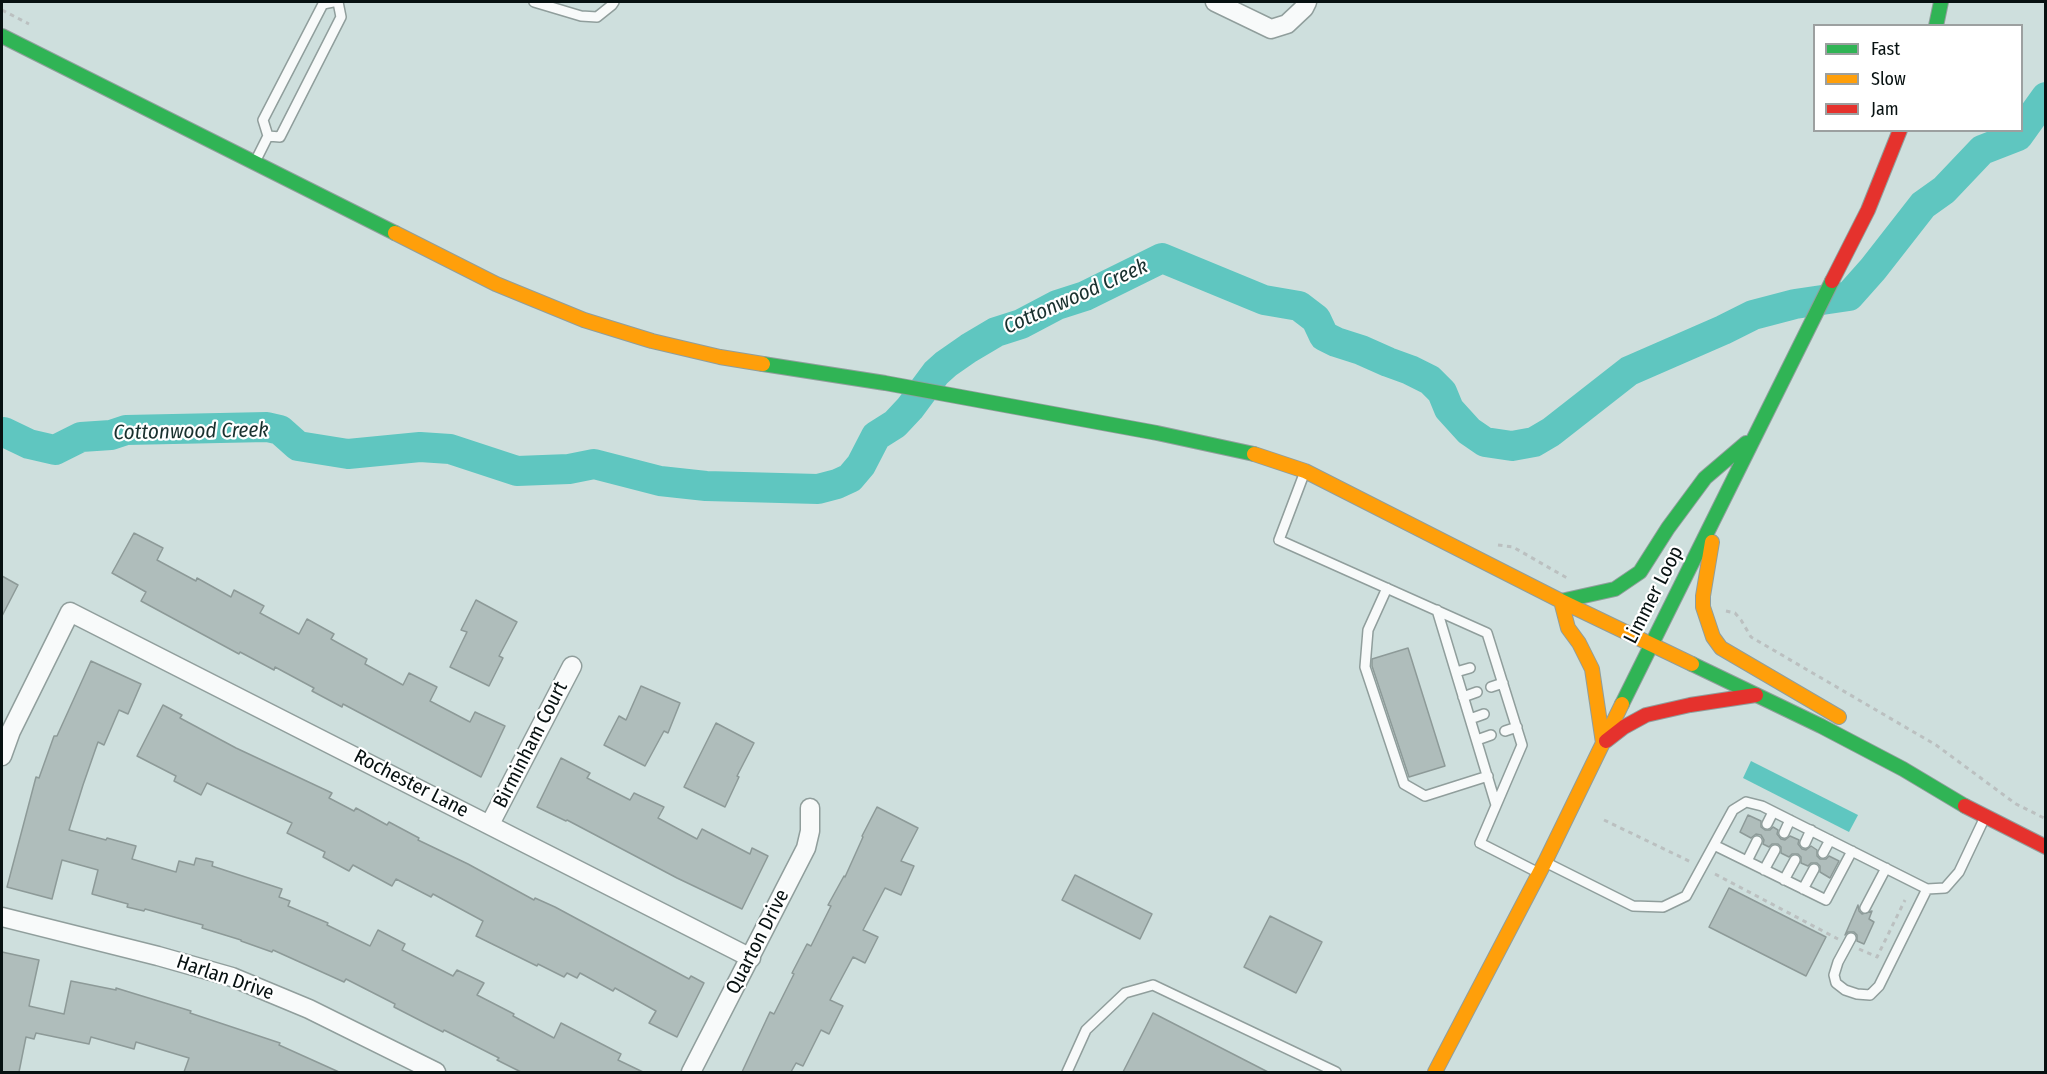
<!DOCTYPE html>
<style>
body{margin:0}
#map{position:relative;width:2047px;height:1074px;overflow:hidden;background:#cedfdd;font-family:"Fira Sans Condensed",sans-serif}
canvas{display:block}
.frame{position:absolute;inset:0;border:3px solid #071111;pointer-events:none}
.legend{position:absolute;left:1813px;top:24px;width:210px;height:108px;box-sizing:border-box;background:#fff;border:2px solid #9ca0a0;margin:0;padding:8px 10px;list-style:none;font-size:18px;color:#071111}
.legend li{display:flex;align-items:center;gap:12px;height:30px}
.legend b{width:30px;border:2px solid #9ca0a0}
</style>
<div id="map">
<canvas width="2047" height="1074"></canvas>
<div class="frame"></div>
<ul class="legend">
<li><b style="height:8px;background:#30b455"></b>Fast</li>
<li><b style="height:8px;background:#ff9f0a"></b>Slow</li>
<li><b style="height:8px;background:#e5322d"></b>Jam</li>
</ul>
</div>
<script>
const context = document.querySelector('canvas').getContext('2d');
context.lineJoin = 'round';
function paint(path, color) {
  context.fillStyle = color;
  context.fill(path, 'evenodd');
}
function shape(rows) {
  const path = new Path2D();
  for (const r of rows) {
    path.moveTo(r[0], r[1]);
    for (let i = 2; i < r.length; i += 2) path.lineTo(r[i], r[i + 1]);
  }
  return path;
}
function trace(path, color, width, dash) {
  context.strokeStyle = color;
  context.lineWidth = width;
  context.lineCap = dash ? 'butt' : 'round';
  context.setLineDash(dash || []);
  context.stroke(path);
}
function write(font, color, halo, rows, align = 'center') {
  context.font = font + ' "Fira Sans Condensed",sans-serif';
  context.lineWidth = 4.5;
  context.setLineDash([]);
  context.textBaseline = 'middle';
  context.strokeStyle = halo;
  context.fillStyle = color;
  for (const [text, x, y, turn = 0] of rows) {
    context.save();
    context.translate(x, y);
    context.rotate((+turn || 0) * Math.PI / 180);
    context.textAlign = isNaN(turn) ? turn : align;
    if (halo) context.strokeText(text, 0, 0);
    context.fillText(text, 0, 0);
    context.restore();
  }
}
const water = shape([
 [1751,761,1858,815,1849,832,1743,778]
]);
const river = shape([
 [2,433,4,432,29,444,55,450,81,437,111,435,126,430,267,427,280,430,298,446,348,454,420,447,450,449,517,471,569,469,594,464,660,481,706,486,818,489,837,484,850,478,861,465,876,436,895,424,910,408,936,373,946,364,969,348,996,332,1021,324,1057,305,1085,296,1162,258,1264,300,1299,306,1316,319,1324,336,1336,342,1361,350,1388,362,1410,370,1430,380,1442,392,1449,409,1469,431,1485,442,1512,446,1534,442,1551,432,1629,371,1723,330,1753,315,1795,304,1849,296,1873,269,1923,205,1944,190,1982,150,2018,136,2046,97]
]);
const building = shape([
 [134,533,163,548,157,560,196,581,197,578,231,597,234,590,264,606,260,613,299,634,307,619,334,634,331,639,367,659,365,664,403,685,409,673,437,687,430,701,470,722,475,712,505,726,481,777,343,704,342,707,312,691,314,688,275,667,274,670,240,652,239,654,141,601,146,592,112,573,134,533],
 [2,576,18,585,2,616,2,576],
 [476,600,517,622,499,656,503,658,489,686,450,667,467,632,461,630,476,600],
 [1408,648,1445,766,1409,777,1372,666,1372,659,1408,648],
 [91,661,141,684,128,714,119,710,104,745,98,742,83,785,69,830,106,840,107,838,136,846,132,859,176,872,179,861,194,865,196,858,213,862,212,866,282,889,279,897,290,901,288,906,328,923,327,925,370,946,378,930,405,944,402,950,453,976,457,970,484,983,477,995,514,1014,513,1016,554,1038,561,1023,621,1054,618,1060,643,1072,521,1072,497,1060,499,1058,444,1030,443,1032,429,1025,394,1007,395,1004,346,979,344,982,273,950,272,952,241,941,241,940,202,928,203,925,145,909,144,911,127,907,128,904,92,894,98,870,62,860,52,899,7,887,36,777,39,778,54,736,57,736,91,661],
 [641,686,680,703,668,733,664,731,645,766,604,745,619,716,626,720,641,686],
 [163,705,182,715,180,718,236,748,332,793,329,798,354,811,356,808,387,825,389,822,419,838,418,840,468,864,534,900,535,898,555,907,689,979,691,976,704,983,677,1037,649,1023,656,1011,615,988,613,991,580,973,577,978,567,973,564,977,538,964,537,966,476,936,483,921,433,894,431,897,396,879,392,886,353,865,349,871,323,857,325,852,287,833,292,823,207,783,201,795,174,781,176,776,137,756,163,705],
 [716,723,754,743,737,776,739,777,725,807,684,787,716,723],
 [561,758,590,773,587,778,630,800,634,793,664,807,658,818,697,839,702,829,750,854,752,848,768,856,742,909,677,878,567,820,566,821,537,807,561,758],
 [877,807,918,828,901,861,914,866,901,895,885,888,863,930,878,937,865,963,853,957,830,1000,843,1006,829,1034,821,1030,803,1066,796,1063,791,1072,742,1072,770,1012,774,1014,794,974,792,973,807,944,811,946,831,906,828,905,844,876,845,877,863,837,862,836,877,807],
 [1748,815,1761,821,1761,827,1765,830,1770,830,1773,827,1778,830,1777,834,1781,839,1785,840,1790,836,1799,840,1798,844,1802,849,1806,850,1811,846,1817,850,1817,856,1820,859,1826,859,1829,856,1839,861,1830,878,1820,872,1820,866,1817,863,1811,863,1808,866,1801,863,1801,857,1798,854,1792,854,1789,857,1781,853,1781,847,1778,844,1772,844,1769,847,1763,844,1764,840,1761,835,1756,834,1751,838,1740,832,1748,815],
 [1075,875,1152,914,1140,939,1062,900,1075,875],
 [1729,888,1826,937,1806,976,1709,927,1729,888],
 [1858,905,1859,911,1862,914,1872,911,1869,919,1874,922,1864,944,1857,941,1857,935,1854,932,1848,932,1845,935,1858,905],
 [1270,916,1322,942,1296,993,1244,967,1270,916],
 [2,952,39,960,29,1006,64,1014,71,981,116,990,116,988,191,1011,190,1013,280,1043,279,1045,339,1072,184,1072,189,1058,136,1042,134,1049,91,1037,89,1044,36,1033,34,1039,26,1037,19,1072,2,1072,2,952],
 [1153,1013,1268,1072,1123,1072,1153,1013]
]);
const path = shape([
 [2,10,29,24],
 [1498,545,1513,547,1567,578],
 [1726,611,1735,613,1741,620,1751,637,1936,745,2016,804,2046,819],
 [1604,820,1691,862],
 [1715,874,1838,939],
 [1859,949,1877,957,1905,900]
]);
const lane = shape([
 [534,2,581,16,597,17,612,5,614,2],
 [268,136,280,137,341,17,338,2],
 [255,162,268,136,263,120,323,4,333,2],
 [1304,474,1279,540,1487,633,1522,745,1480,843,1537,872],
 [1387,588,1368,630,1365,667,1404,784,1425,796,1488,776],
 [1437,610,1496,805],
 [1456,672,1470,668],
 [1491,687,1503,683],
 [1463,697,1477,692],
 [1470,719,1484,714],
 [1505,731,1517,727],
 [1477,740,1491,735],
 [1767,824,1773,812],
 [1784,833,1790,820],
 [1805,843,1811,830],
 [1714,845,1826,900,1852,851],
 [1823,853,1830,840],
 [1747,861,1757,841],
 [1547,863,1633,906,1663,907,1686,896,1733,810,1746,802,1762,806,1927,889,1945,888,1959,872,1985,817],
 [1764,870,1775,850],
 [1784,880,1795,860],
 [1803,889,1814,869],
 [1865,908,1886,868],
 [1851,938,1838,962,1834,975,1836,983,1845,990,1857,994,1870,995,1879,986,1927,889],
 [1067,1072,1086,1030,1125,993,1153,985,1336,1072]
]);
const street = shape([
 [1215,2,1271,29,1287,24,1304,8,1307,2],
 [2,756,11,731,70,612,751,958],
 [490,824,572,666],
 [2,917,158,956,232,977,309,1009,436,1072],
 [691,1072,806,848,810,831,810,808]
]);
const fast = shape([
 [1936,26,1941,2],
 [2,36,395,233],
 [763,364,885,383,1157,433,1254,454],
 [1561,601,1615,589,1640,572,1668,528,1705,478,1746,443],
 [1692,664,1821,726,1903,769,1965,806],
 [1622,704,1832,281]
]);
const slow = shape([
 [395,233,496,284,584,320,652,341,720,357,763,364],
 [1254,454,1305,471,1561,601,1692,664],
 [1712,542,1703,596,1703,607,1713,637,1721,648,1839,717],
 [1561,601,1568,628,1579,643,1592,669,1603,743],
 [1435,1072,1545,862,1622,704]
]);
const jam = shape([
 [1832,281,1868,210,1900,130],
 [1606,741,1624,727,1646,715,1690,705,1756,695],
 [1965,806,2046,847]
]);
const streetNames = [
 ["Limmer Loop",1654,595,-63],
 ["Birminham Court",531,745,-63],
 ["Rochester Lane",411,784,27],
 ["Quarton Drive",758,942,-63],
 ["Harlan Drive",225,978,19]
];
const waterNames = [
 ["Cottonwood Creek",1076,297,-24],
 ["Cottonwood Creek",191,432,-1]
];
paint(water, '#5fc6c0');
trace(river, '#5fc6c0', 30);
paint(building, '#afbdbb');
trace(building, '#8d9a98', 1.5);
trace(lane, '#909e9c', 12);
trace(street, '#909e9c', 21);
trace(fast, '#909e9c', 16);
trace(slow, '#909e9c', 16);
trace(jam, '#909e9c', 16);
trace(path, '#bbc0c0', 3, [4.5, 4.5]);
trace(lane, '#f8fafa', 9);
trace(street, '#f8fafa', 18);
trace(fast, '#30b455', 14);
trace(slow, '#ff9f0a', 14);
trace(jam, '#e5322d', 14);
write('20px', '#071111', '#fff', streetNames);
write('italic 21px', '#19302e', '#fff', waterNames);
</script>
